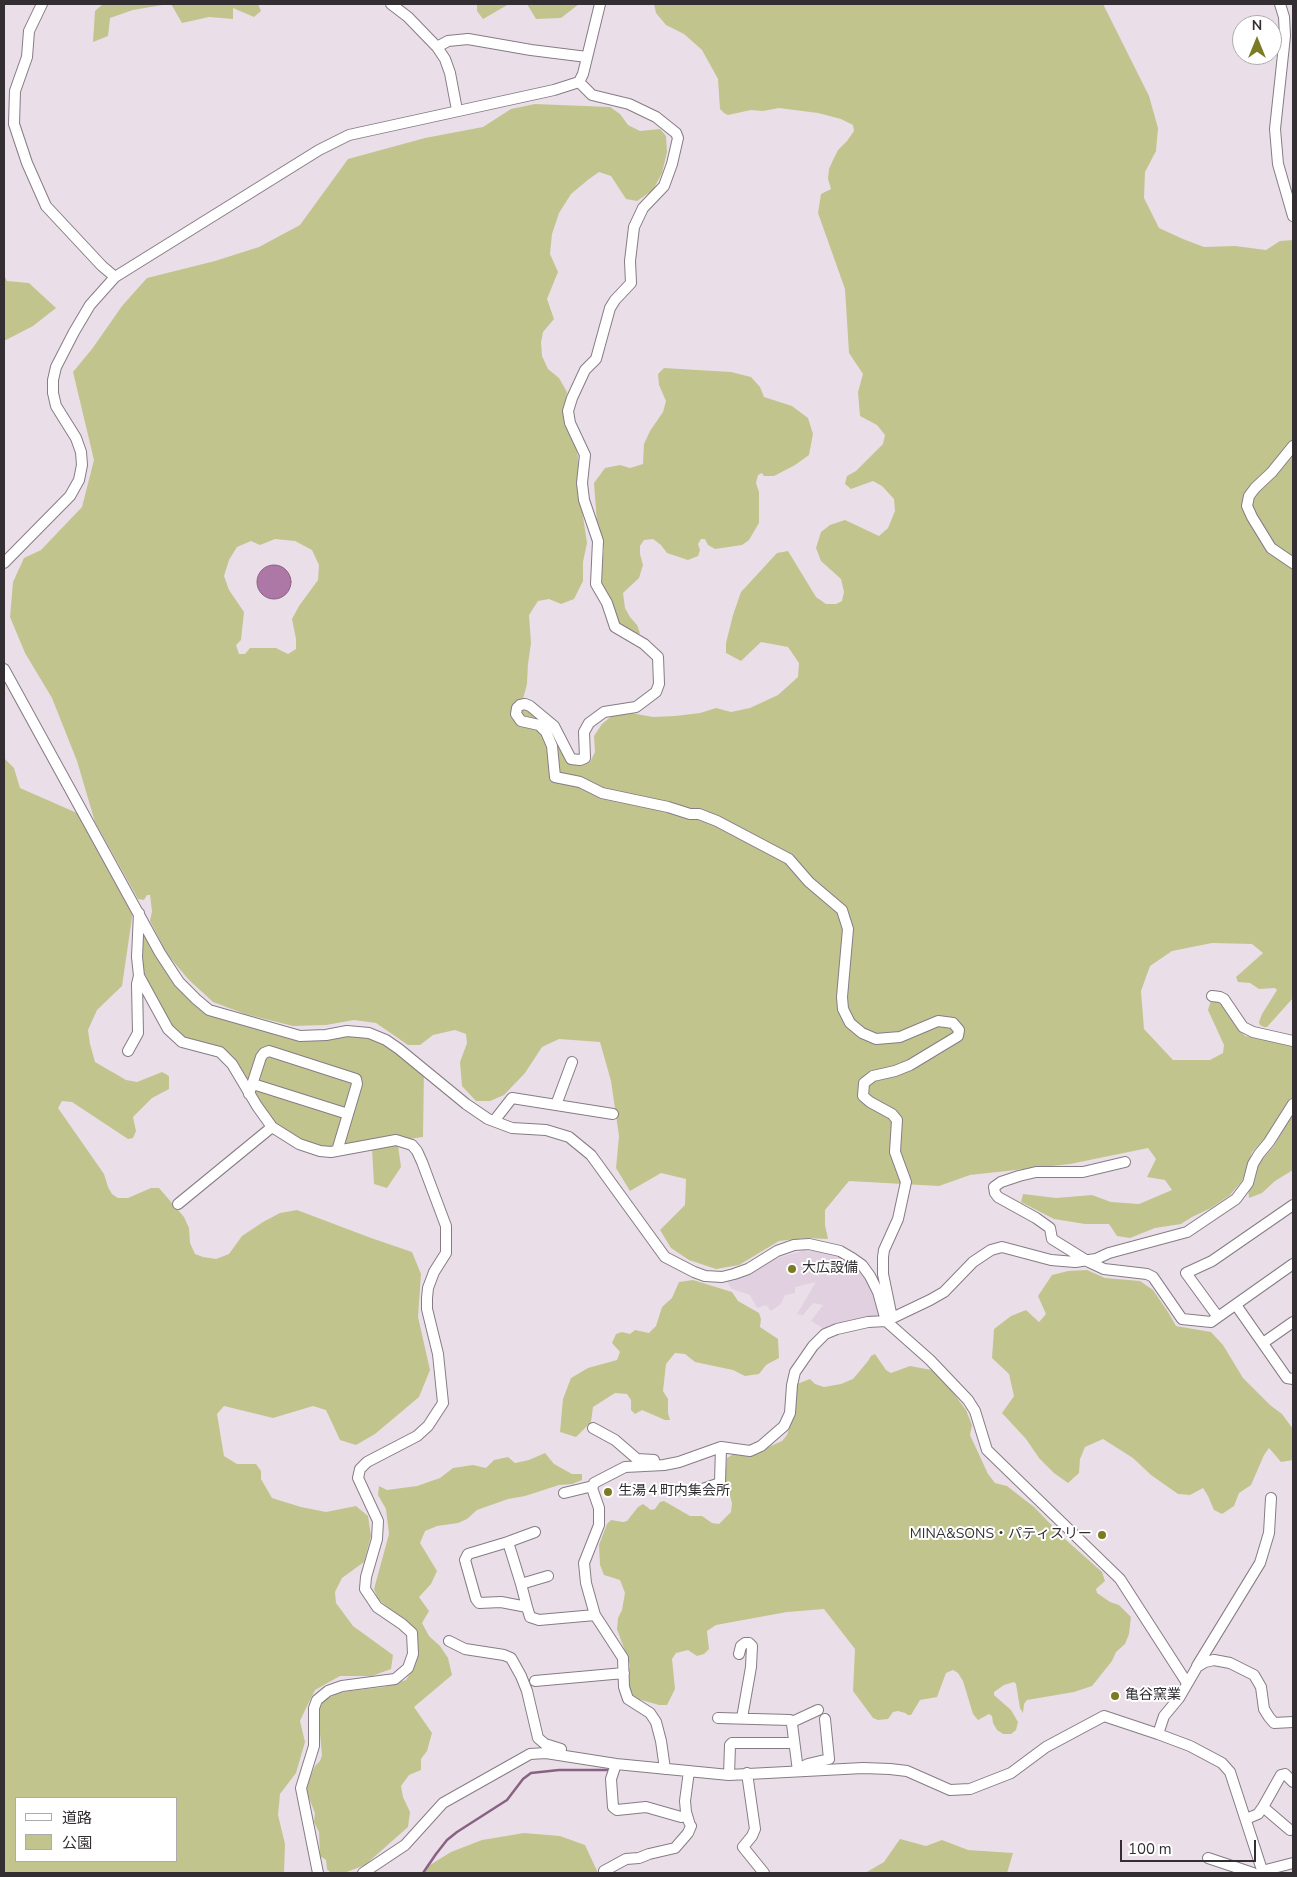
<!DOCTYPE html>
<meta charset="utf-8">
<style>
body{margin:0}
#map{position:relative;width:1297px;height:1877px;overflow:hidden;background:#eadfe8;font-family:"Nunito Sans","Noto Sans JP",sans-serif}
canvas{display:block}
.frame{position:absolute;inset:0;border:5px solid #322e32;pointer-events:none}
.legend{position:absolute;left:15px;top:1797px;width:162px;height:65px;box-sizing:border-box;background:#fff;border:1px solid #adabad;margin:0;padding:6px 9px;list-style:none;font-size:15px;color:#322e32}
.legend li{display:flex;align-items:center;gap:10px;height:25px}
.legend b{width:25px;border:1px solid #adabad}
.north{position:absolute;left:1232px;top:15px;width:50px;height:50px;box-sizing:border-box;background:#fff;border:1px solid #adabad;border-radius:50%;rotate:0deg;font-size:14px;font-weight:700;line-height:20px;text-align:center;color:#322e32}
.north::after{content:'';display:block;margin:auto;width:18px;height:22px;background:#7b7b23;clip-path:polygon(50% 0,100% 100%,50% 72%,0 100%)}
.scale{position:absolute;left:1120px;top:1840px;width:136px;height:22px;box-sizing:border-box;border:2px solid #322e32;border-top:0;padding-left:6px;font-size:15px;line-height:18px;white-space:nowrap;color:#322e32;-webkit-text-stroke:4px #fff;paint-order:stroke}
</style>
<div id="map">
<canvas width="1297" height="1877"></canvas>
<div class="frame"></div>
<ul class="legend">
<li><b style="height:6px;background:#fff"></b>道路</li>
<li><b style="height:14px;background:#c2c48e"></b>公園</li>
</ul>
<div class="north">N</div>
<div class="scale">100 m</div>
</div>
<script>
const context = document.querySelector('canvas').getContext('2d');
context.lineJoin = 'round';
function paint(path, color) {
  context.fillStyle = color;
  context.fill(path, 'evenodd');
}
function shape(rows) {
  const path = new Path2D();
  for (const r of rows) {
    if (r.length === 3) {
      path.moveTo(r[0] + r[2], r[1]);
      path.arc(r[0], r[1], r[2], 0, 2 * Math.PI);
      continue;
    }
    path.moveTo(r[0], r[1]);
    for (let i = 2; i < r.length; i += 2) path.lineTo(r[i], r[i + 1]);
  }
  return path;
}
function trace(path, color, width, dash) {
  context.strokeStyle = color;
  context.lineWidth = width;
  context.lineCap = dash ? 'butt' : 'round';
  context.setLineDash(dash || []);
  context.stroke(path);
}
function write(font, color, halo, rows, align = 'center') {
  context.font = font + ' "Nunito Sans","Noto Sans JP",sans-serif';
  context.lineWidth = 4;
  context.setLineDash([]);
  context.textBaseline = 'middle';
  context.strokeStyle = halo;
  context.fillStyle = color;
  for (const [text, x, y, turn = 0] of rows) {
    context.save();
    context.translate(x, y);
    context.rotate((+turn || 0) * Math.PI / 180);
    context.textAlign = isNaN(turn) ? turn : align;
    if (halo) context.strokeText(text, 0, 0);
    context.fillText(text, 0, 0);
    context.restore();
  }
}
const built = shape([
 [820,1249,839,1253,870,1276,882,1318,826,1330,811,1321,823,1305,813,1303,803,1315,797,1314,816,1282,795,1287,795,1293,785,1295,781,1304,771,1311,766,1305,757,1308,750,1295,732,1289,727,1282,770,1260,806,1250,807,1252]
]);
const green = shape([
 [103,4,168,4,133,10,110,18,108,36,93,42,95,11],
 [171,4,258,4,261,11,254,17,233,8,233,19,209,17,182,23],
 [477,4,509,4,483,19,477,11],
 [527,4,579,4,561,18,536,19],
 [654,4,1103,4,1149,96,1158,128,1156,151,1145,172,1144,198,1159,228,1183,239,1204,247,1235,246,1266,250,1280,241,1293,240,1293,998,1267,1027,1264,1027,1260,1025,1259,1022,1262,1014,1277,990,1275,988,1259,989,1250,983,1238,982,1236,977,1263,953,1252,944,1212,943,1172,951,1150,966,1141,991,1144,1029,1173,1060,1210,1060,1223,1053,1224,1045,1208,1010,1211,1000,1216,1000,1222,1003,1235,1025,1245,1036,1293,1045,1293,1099,1282,1111,1266,1137,1252,1152,1242,1181,1230,1195,1211,1208,1192,1217,1181,1224,1155,1228,1130,1238,1117,1236,1109,1224,1085,1224,1054,1219,1021,1202,1023,1194,1056,1198,1092,1195,1111,1202,1139,1204,1172,1190,1165,1180,1147,1177,1156,1159,1148,1148,1070,1164,970,1175,939,1186,849,1181,825,1210,825,1225,828,1239,806,1238,779,1241,739,1265,716,1269,689,1260,671,1248,660,1230,685,1205,686,1179,661,1173,630,1191,616,1168,619,1136,611,1081,600,1042,559,1039,542,1047,525,1073,504,1095,490,1101,476,1101,462,1086,460,1062,467,1043,466,1034,455,1030,433,1035,420,1045,408,1045,376,1023,354,1020,326,1025,293,1026,245,1014,213,1002,189,980,167,954,150,921,152,911,150,895,147,895,144,900,138,899,95,822,77,761,52,698,25,653,10,617,13,582,24,558,41,550,82,507,94,460,73,372,92,349,122,306,147,278,215,261,259,247,300,225,348,159,425,138,483,127,511,109,535,104,610,107,620,114,628,125,640,131,660,129,666,136,667,152,662,173,653,190,637,201,626,199,611,176,599,172,589,179,571,194,559,213,552,234,550,254,558,272,547,299,554,319,543,332,541,342,542,356,548,369,559,378,567,392,564,410,568,431,575,443,578,457,580,496,587,543,583,562,583,581,574,599,561,604,549,599,538,601,529,615,531,643,528,664,527,684,523,699,527,709,541,720,554,736,569,763,579,766,590,762,595,752,594,736,602,724,613,715,631,713,653,717,675,716,700,713,716,708,731,712,750,708,778,695,798,677,799,663,788,647,761,642,741,661,726,653,726,643,733,615,741,592,777,553,788,551,816,597,826,604,836,604,842,601,844,592,841,579,821,561,816,548,821,532,830,525,845,520,879,536,888,528,895,511,894,499,882,486,873,481,851,489,845,484,847,476,856,471,883,444,885,435,877,425,860,416,858,392,863,374,849,353,845,289,818,213,821,194,831,189,828,179,829,169,833,160,838,150,847,141,854,131,853,125,841,119,818,113,779,108,763,111,751,110,728,115,724,113,720,109,718,79,702,50,684,34,666,25,656,13],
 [275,539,295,541,312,550,319,565,318,580,299,606,292,619,296,639,296,649,288,654,276,648,250,648,245,654,239,654,236,645,241,640,244,612,229,590,224,576,229,560,237,547,251,541,260,545],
 [4,275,7,281,29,283,56,308,33,326,4,341],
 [664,368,731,372,751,377,760,387,764,397,792,406,808,418,813,434,809,455,795,465,774,476,764,476,762,473,758,475,756,483,759,492,759,523,749,540,742,545,715,549,708,545,705,539,701,539,698,544,700,550,698,556,688,560,667,553,661,545,653,539,644,540,640,546,640,554,643,565,639,578,623,593,625,608,630,617,637,625,640,633,637,636,617,624,600,584,604,549,597,523,594,483,605,468,620,465,630,468,643,464,644,444,650,431,663,412,666,401,659,385,658,374],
 [4,758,14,768,20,788,77,813,92,834,133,911,122,986,97,1010,88,1030,90,1044,95,1062,126,1080,137,1082,162,1072,169,1076,169,1089,152,1098,133,1117,136,1131,133,1138,128,1139,72,1102,62,1101,58,1108,104,1174,108,1187,112,1194,118,1198,128,1198,151,1188,159,1188,184,1217,189,1228,190,1243,195,1254,203,1257,216,1259,229,1254,242,1236,263,1222,280,1213,297,1210,371,1238,412,1252,421,1274,418,1317,430,1370,419,1397,375,1434,356,1445,340,1440,326,1410,313,1406,273,1418,224,1406,217,1414,224,1456,237,1464,256,1464,261,1471,261,1479,272,1498,301,1507,326,1512,356,1506,368,1516,371,1536,364,1562,342,1578,335,1592,336,1603,353,1626,393,1655,391,1669,372,1676,340,1676,315,1690,307,1706,300,1721,305,1742,296,1773,280,1794,278,1815,285,1844,284,1873,4,1873],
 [16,1798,176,1798,176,1861,16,1861],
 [138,918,196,999,229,1020,326,1035,358,1032,386,1040,424,1069,423,1137,364,1146,327,1149,292,1138,270,1121,222,1050,185,1043,168,1024,141,972],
 [1293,1112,1293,1170,1275,1181,1262,1193,1249,1198,1248,1189,1254,1184,1259,1163,1274,1146],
 [398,1145,401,1167,387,1188,374,1184,372,1149],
 [1087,1270,1105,1278,1140,1281,1153,1290,1168,1312,1176,1326,1211,1332,1223,1345,1243,1378,1270,1405,1282,1414,1293,1429,1293,1460,1281,1462,1269,1448,1264,1455,1251,1485,1239,1493,1234,1506,1222,1514,1214,1510,1208,1496,1203,1488,1190,1495,1178,1494,1151,1475,1133,1458,1103,1439,1085,1447,1080,1459,1079,1473,1068,1483,1054,1473,1039,1458,1026,1439,1002,1413,1014,1396,1009,1374,992,1358,994,1329,1011,1316,1026,1310,1039,1322,1046,1314,1038,1296,1052,1275,1068,1271],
 [693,1280,732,1292,738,1301,759,1313,761,1319,760,1327,778,1339,779,1358,766,1365,759,1374,745,1376,733,1370,695,1362,685,1354,675,1353,666,1364,663,1391,668,1399,668,1413,670,1420,665,1420,642,1410,635,1414,631,1410,631,1400,627,1394,615,1393,593,1407,591,1422,576,1437,560,1432,563,1399,571,1378,588,1368,617,1360,620,1352,612,1343,616,1334,622,1332,630,1334,635,1330,649,1333,656,1326,662,1307,672,1298,679,1282],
 [875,1354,886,1370,891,1373,910,1366,937,1371,966,1410,972,1425,970,1435,988,1474,995,1483,1007,1486,1034,1507,1066,1540,1102,1572,1105,1581,1096,1589,1097,1593,1110,1602,1119,1605,1131,1617,1129,1634,1125,1644,1116,1652,1112,1661,1092,1686,1074,1692,1027,1700,1024,1704,1023,1713,1020,1708,1016,1684,1014,1682,1004,1685,994,1692,994,1695,1011,1710,1018,1722,1016,1730,1011,1734,1003,1734,997,1730,993,1723,992,1716,989,1714,978,1720,973,1714,963,1681,958,1673,953,1670,946,1673,937,1697,920,1700,911,1715,908,1715,905,1713,898,1711,893,1712,888,1719,878,1720,873,1718,853,1691,855,1649,824,1609,787,1612,716,1625,707,1631,709,1649,704,1654,697,1656,688,1650,676,1653,672,1659,675,1689,667,1705,659,1705,638,1699,630,1694,627,1684,630,1665,617,1629,618,1618,622,1610,625,1593,620,1580,604,1575,600,1565,599,1545,607,1524,611,1520,623,1522,627,1521,638,1507,643,1504,651,1510,655,1509,660,1502,664,1501,690,1516,702,1516,712,1523,719,1524,731,1512,732,1503,725,1478,727,1458,735,1453,766,1448,782,1441,787,1435,792,1419,797,1384,810,1379,815,1384,824,1387,841,1384,853,1379,868,1361,871,1356],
 [545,1453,554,1464,572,1474,582,1474,582,1480,572,1484,559,1485,525,1496,508,1499,477,1510,467,1519,458,1523,437,1526,425,1531,420,1543,437,1571,431,1584,419,1597,429,1611,422,1623,429,1636,440,1646,448,1658,452,1675,414,1707,432,1733,427,1751,421,1759,421,1770,409,1775,401,1786,403,1797,410,1812,408,1827,365,1865,344,1873,331,1873,327,1869,326,1860,320,1856,319,1832,314,1822,315,1813,307,1793,307,1784,315,1766,320,1761,322,1755,318,1712,321,1702,336,1694,349,1691,384,1687,406,1680,413,1669,417,1657,417,1639,414,1630,378,1599,374,1589,389,1534,386,1509,378,1495,379,1486,387,1490,417,1486,440,1478,453,1468,473,1465,486,1468,494,1460,508,1457,515,1463,529,1460],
 [524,1833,560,1836,585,1845,598,1873,423,1873,430,1865,451,1852,482,1840],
 [900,1839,926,1846,942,1840,968,1850,1013,1853,1007,1873,865,1873,884,1862]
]);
const water = shape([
 [274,582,17]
]);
const stream = shape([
 [423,1873,436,1854,447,1840,457,1832,507,1800,523,1779,531,1773,559,1770,609,1770]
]);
const street = shape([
 [42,4,29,31,27,57,15,91,14,124,27,163,46,206,102,266,115,277],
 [391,4,408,17,437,47,445,59,450,73,457,110],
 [1280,4,1284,17,1285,36,1275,129,1278,164,1293,216],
 [437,47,448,41,468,39,531,50,587,57],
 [579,82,592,95,629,104,656,117,676,133,678,138,672,164,664,186,643,208,634,227,630,261,631,283,615,300,610,308,596,359,585,370,572,398,568,411,570,423,585,455,582,483,584,500,598,541,596,584,607,603,615,627,644,644,658,657,659,684,656,692,636,707,604,712,589,723,584,732,585,758,580,760,571,759,554,726,530,706,525,704,520,705,517,708,516,714,521,721,539,725,546,732,552,746,555,777,580,782,602,793,668,807,690,814,699,814,717,821,789,859,809,882,842,910,848,929,842,997,843,1009,850,1023,862,1033,876,1039,900,1037,938,1021,953,1023,959,1030,958,1036,910,1065,895,1071,873,1076,864,1083,863,1096,870,1102,892,1114,897,1120,895,1152,906,1182,898,1219,884,1250,883,1257,883,1274,891,1313,886,1321],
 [1293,446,1272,472,1255,488,1249,496,1247,506,1252,517,1271,548,1293,563],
 [4,563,70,496,79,480,82,465,81,452,76,438,56,406,53,393,53,380,56,367,74,332,90,305,115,277,319,150,349,135,554,90,579,82,583,74,600,4],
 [4,669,160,953,179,982,196,999,209,1010,300,1036,326,1035,347,1031,369,1033,386,1040,399,1049,466,1104,488,1119,512,1128,546,1130,569,1137,591,1155,665,1257,694,1272,705,1276,722,1277,734,1274,748,1269,777,1251,794,1245,809,1244,840,1251,852,1258,862,1265,870,1276,878,1292,886,1321,930,1360,968,1400,975,1411,987,1450,1120,1579,1187,1683],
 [139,913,137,957,139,976,168,1029,182,1042,220,1052,232,1064,257,1106,272,1127,299,1144,320,1151,331,1152,396,1140,412,1145,417,1151,422,1162,446,1226,446,1253,434,1272,428,1288,427,1298,427,1309,438,1354,443,1403,428,1426,417,1436,367,1462,360,1469,358,1478,378,1521,377,1539,366,1577,365,1589,377,1607,402,1624,412,1633,413,1654,408,1668,395,1679,342,1686,328,1691,317,1700,314,1708,314,1746,301,1788,318,1873],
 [1212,996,1220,997,1224,999,1243,1027,1253,1032,1293,1041],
 [128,1051,138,1033,137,984,139,976],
 [253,1084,348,1114],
 [249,1094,261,1057,264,1053,269,1051,356,1079,357,1084,337,1151],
 [556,1105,572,1062],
 [494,1121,512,1098,613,1114],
 [1125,1162,1083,1172,1036,1172,1019,1176,1001,1182,994,1187,995,1193,998,1197,1036,1218,1050,1228,1052,1239,1089,1262,1104,1269,1147,1274,1153,1277,1182,1319,1211,1322,1218,1317],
 [178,1204,272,1127],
 [1293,1205,1212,1261,1186,1273,1218,1317,1293,1264],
 [1236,1305,1287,1378,1293,1379],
 [1263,1343,1293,1322],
 [593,1428,615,1440,637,1459,654,1460],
 [697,1491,720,1483,721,1447],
 [564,1493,593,1486],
 [508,1542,521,1584,527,1607,501,1602,479,1603,476,1599,465,1560,468,1554,508,1542],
 [508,1542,535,1532],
 [521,1584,548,1576],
 [527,1607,530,1617,539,1620,595,1615],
 [449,1641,465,1649,504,1655,511,1658,521,1676,527,1691,538,1738,545,1744,561,1749],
 [739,1654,741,1646,745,1643,749,1643,752,1646,751,1667,742,1718],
 [1197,1666,1260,1563,1269,1533,1271,1498],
 [535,1681,624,1673],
 [718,1718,790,1720,792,1724,798,1771],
 [792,1722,818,1710],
 [1158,1734,1164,1716,1179,1698,1197,1667,1205,1662,1214,1660,1230,1663,1254,1675,1261,1687,1264,1709,1269,1717,1274,1723,1293,1722],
 [616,1764,611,1779,613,1807,617,1810,646,1807,681,1817,686,1816],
 [800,1768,808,1764,829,1759,825,1719],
 [665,1769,661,1741,656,1722,650,1713,628,1699,624,1687,623,1658,595,1615,586,1583,584,1563,599,1525,599,1508,592,1488,594,1483,625,1467,664,1465,679,1462,721,1447,750,1451,761,1446,784,1426,790,1413,792,1385,795,1372,813,1346,825,1334,837,1329,868,1322,886,1321,930,1300,944,1292,973,1262,991,1250,1002,1247,1051,1260,1075,1262,1096,1259,1109,1253,1187,1232,1236,1199,1248,1183,1253,1164,1259,1154,1269,1142,1293,1104],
 [689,1771,685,1801,686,1812,689,1822],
 [747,1773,755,1829,752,1836,743,1847,764,1873],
 [729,1775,730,1745,732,1743,794,1743],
 [1263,1807,1290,1830],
 [1246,1819,1258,1814,1263,1807,1281,1775,1285,1774,1293,1782],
 [1208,1858,1253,1873],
 [604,1871,626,1859,639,1858,649,1854,675,1848,688,1833,691,1826],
 [1262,1871,1293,1863],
 [363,1873,405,1845,443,1803,530,1754,546,1753,616,1764,729,1775,863,1768,890,1769,907,1771,950,1790,970,1789,1011,1773,1046,1747,1104,1716,1158,1734,1190,1746,1222,1763,1230,1772,1263,1873]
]);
const markers = [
 [792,1269,5,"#7b7b23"],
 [608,1492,5,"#7b7b23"],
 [1102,1535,5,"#7b7b23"],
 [1115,1696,5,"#7b7b23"]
];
const poiNames = [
 ["大広設備",802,1269],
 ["生湯４町内集会所",618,1492],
 ["MINA&SONS・パティスリー",1092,1535,"right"],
 ["亀谷窯業",1125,1696]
];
paint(built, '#e1d0df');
paint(green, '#c2c48e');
paint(water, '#ad77a6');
trace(water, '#886183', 1);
trace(stream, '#886183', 2.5);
trace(street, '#867c85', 12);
trace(street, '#fff', 10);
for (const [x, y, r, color] of markers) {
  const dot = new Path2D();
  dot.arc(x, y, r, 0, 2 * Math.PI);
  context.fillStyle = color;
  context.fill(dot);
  trace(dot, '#fff', 2);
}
write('14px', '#322e32', '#fff', poiNames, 'left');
</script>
